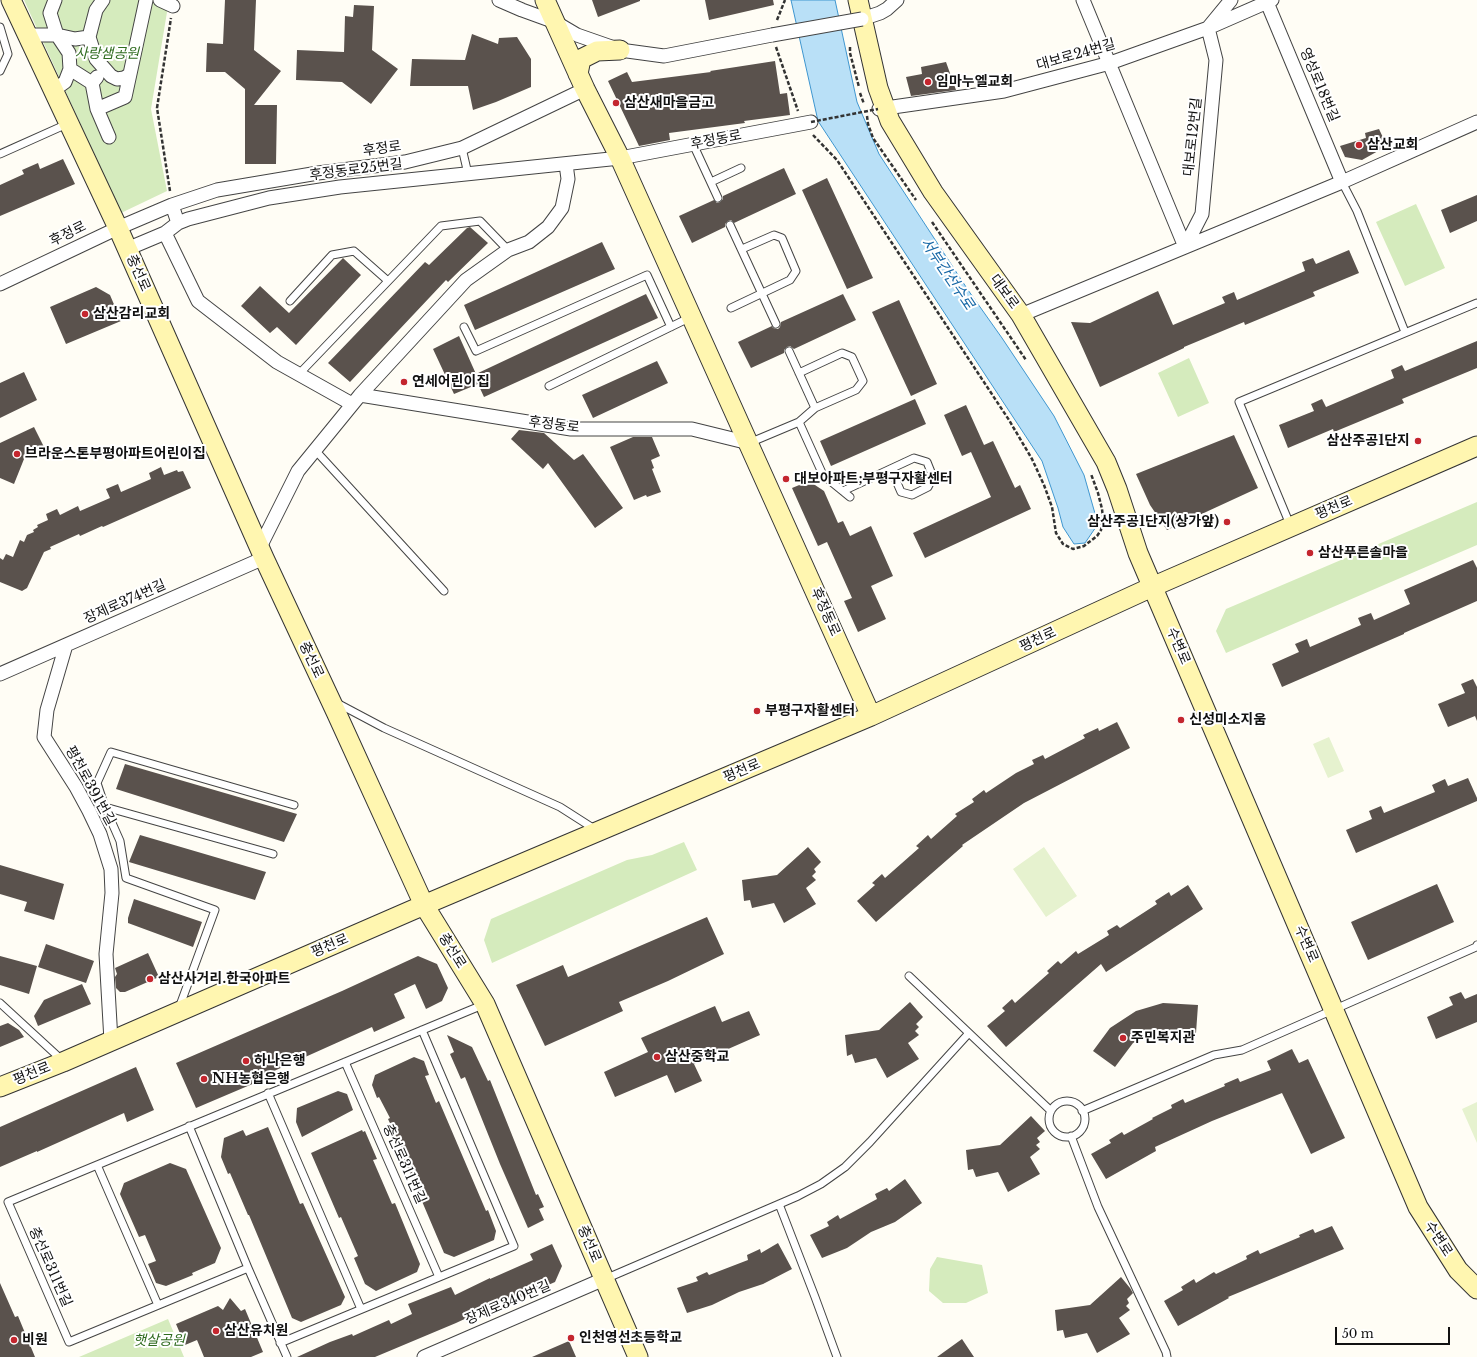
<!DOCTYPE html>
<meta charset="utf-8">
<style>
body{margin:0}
#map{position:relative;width:1477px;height:1357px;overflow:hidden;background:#fffdf5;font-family:"Libre Baskerville",serif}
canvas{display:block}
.scale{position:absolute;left:1335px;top:1327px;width:115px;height:18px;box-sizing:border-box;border:2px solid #111;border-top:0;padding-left:5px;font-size:12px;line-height:14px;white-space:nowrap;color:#111;-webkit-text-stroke:3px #fff;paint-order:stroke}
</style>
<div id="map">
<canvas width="1477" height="1357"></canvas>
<div class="scale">50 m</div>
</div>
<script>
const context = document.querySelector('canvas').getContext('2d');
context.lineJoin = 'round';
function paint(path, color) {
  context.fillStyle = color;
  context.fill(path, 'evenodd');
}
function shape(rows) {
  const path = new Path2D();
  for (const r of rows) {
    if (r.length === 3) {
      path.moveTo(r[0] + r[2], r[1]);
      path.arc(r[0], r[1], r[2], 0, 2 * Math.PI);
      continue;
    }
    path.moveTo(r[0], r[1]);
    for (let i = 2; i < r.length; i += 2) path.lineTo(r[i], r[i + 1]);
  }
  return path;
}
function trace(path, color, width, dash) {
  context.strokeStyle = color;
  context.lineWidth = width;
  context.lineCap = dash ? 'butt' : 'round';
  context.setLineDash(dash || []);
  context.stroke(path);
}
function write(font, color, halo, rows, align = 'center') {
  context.font = font + ' "Libre Baskerville","Noto Sans KR",serif';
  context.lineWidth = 4;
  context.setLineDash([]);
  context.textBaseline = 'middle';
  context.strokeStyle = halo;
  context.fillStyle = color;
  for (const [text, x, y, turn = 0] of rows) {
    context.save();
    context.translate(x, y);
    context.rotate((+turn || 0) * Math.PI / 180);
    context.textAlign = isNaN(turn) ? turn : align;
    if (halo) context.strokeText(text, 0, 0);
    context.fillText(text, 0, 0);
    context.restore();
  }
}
const green = shape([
 [24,0,169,0,151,109,167,191,121,213],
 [1416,204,1445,268,1405,286,1376,222],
 [1189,358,1209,403,1178,417,1158,373],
 [1477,502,1477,545,1226,653,1216,631,1226,609],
 [684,842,697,870,492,963,484,940,491,919,627,860,652,855],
 [937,1257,982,1265,988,1293,966,1303,943,1303,929,1291,930,1269],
 [168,1319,184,1357,79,1357]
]);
const pitch = shape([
 [1329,737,1344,771,1328,778,1313,744],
 [1044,847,1077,896,1046,917,1013,869],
 [1477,1102,1477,1143,1462,1109]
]);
const water = shape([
 [791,0,835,0,857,102,879,154,968,290,1002,338,1054,416,1084,475,1098,524,1085,543,1074,544,1063,527,1058,508,1042,461,818,121,791,0]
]);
const building = shape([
 [225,0,256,0,254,50,281,71,254,105,277,105,276,164,245,164,245,89,225,72,206,72,207,43,223,44],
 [592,0,640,0,640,1,598,17],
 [705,0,773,0,774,5,709,20],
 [354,5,374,6,372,50,398,69,371,104,342,82,296,80,297,50,344,52,345,16,353,17],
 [472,34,498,44,499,38,517,37,531,59,531,87,496,102,473,110,468,86,410,86,412,59,465,60],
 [775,61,780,94,787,93,790,115,744,121,745,123,669,133,670,140,639,146,608,81,627,72,632,82,711,72,710,71],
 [946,62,956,90,911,96,906,77,922,74,921,67],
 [1379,129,1387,146,1362,160,1345,157,1340,146,1366,138,1365,133],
 [63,159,75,184,0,216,0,185,24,174,22,170,38,163,40,169],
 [784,168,796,194,734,223,731,220,728,221,725,224,725,227,692,243,679,216,714,200,717,203,720,202,723,199,723,196],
 [827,178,873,278,847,289,802,190],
 [1477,195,1477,221,1450,233,1441,210],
 [470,227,488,243,448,282,446,280,350,382,328,363,425,262,429,265,467,228],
 [602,242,615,269,475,330,464,305],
 [1349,250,1359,273,1313,292,1315,296,1245,325,1244,322,1184,347,1184,348,1100,387,1071,322,1090,323,1158,291,1173,325,1225,303,1222,297,1234,292,1237,300,1305,271,1302,262,1313,258,1316,264],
 [343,258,361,275,296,345,277,327,270,333,241,306,260,286,289,313],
 [96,287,110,295,121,321,66,344,50,307],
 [646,294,658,318,484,397,478,384,454,394,433,349,459,336,476,374],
 [843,294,856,320,794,349,790,346,787,347,784,350,784,353,751,368,738,342,772,326,773,328,778,329,780,327,781,322],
 [899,300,937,384,911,396,872,312],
 [1477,341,1477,368,1402,399,1404,403,1334,432,1333,429,1288,448,1279,425,1314,411,1311,404,1322,399,1326,407,1394,378,1391,370,1402,365,1405,371],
 [657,361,668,383,593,418,582,395],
 [24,372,37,400,0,418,0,383],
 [915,399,926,424,831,466,820,441],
 [966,405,984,445,993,441,1015,488,1020,485,1031,509,925,558,913,533,991,497,971,452,962,456,944,415],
 [34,427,45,449,24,459,14,484,0,478,0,443],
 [519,430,544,433,574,460,583,454,623,508,595,528,548,463,543,469,511,439],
 [1234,435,1258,488,1167,530,1150,505,1136,474],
 [633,437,652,437,660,456,651,460,654,468,652,469,661,492,647,497,646,495,634,500,610,447],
 [161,467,164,475,177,470,178,472,183,471,191,488,103,527,102,526,80,536,79,534,50,547,51,549,44,552,27,588,22,591,0,582,0,558,3,560,6,554,13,557,20,540,24,542,27,535,34,532,33,530,38,527,37,525,48,520,46,514,57,509,60,515,78,506,80,511,110,498,106,489,118,484,121,492,151,479,149,473],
 [809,481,824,491,838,523,843,521,850,536,871,526,893,576,871,586,886,619,858,632,844,601,852,598,827,542,818,546,792,488],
 [1473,560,1477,568,1477,601,1404,633,1404,634,1282,687,1272,664,1299,652,1295,644,1307,639,1310,647,1361,625,1358,618,1371,613,1374,620,1410,604,1404,590],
 [1473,679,1477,687,1477,721,1475,716,1448,727,1438,704,1465,693,1461,684],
 [1117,722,1130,748,1024,803,962,845,963,846,876,922,857,901,875,885,872,883,882,874,885,878,919,848,916,846,928,835,931,839,957,816,955,814,974,802,972,799,984,790,986,793,1016,773,1034,764,1032,760,1043,755,1045,759,1085,738,1083,735,1098,728,1099,731],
 [125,764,297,814,284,842,116,789],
 [1468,778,1477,798,1477,801,1356,853,1346,830,1372,819,1369,811,1381,806,1384,813,1435,792,1432,785,1445,779,1448,786],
 [140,835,266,872,255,900,129,862],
 [808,847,821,862,814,869,816,872,812,876,816,880,806,888,816,904,784,923,774,903,752,908,750,900,744,901,742,880,777,875],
 [0,865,64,884,54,920,24,911,27,902,0,894],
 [1437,884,1454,922,1368,960,1351,922],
 [1188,885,1203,909,1106,972,1101,964,1006,1047,987,1026,1005,1011,1002,1008,1012,999,1015,1003,1049,973,1047,971,1058,961,1061,964,1076,951,1078,954,1109,935,1107,931,1117,925,1120,928,1157,904,1155,901,1169,892,1171,896],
 [134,899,202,922,193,947,128,923,128,918],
 [707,917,724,954,668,981,619,1002,623,1011,545,1046,516,985,563,965,568,977],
 [46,944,94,961,86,983,38,967],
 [148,953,159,977,125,992,120,992,116,988,115,977,117,974,115,968],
 [0,956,37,966,29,994,0,985],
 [418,956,437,964,448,988,442,1001,426,1009,415,984,394,994,405,1018,374,1032,372,1027,274,1071,276,1074,196,1108,176,1063,342,991],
 [82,984,91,1004,38,1026,34,1016,44,1000],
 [1461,992,1465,999,1477,994,1477,1022,1436,1039,1427,1017,1453,1005,1449,997],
 [910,1002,923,1017,916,1024,919,1027,915,1031,919,1035,908,1043,919,1059,887,1078,876,1058,855,1063,852,1054,847,1056,845,1035,879,1030],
 [1163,1003,1198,1005,1196,1033,1158,1031,1133,1043,1115,1067,1093,1051,1110,1028,1136,1011],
 [715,1006,722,1022,749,1011,760,1035,694,1064,702,1081,675,1093,667,1075,615,1097,604,1072,648,1052,641,1038],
 [8,1023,19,1030,24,1037,0,1047,0,1026],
 [447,1035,472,1047,488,1081,490,1080,536,1195,538,1194,544,1207,539,1209,544,1220,528,1228,500,1164,465,1077,461,1079,450,1054,454,1052],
 [1292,1049,1299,1063,1308,1059,1345,1138,1311,1154,1282,1093,1212,1121,1155,1147,1156,1151,1106,1179,1091,1154,1111,1143,1109,1140,1122,1132,1124,1135,1153,1119,1152,1118,1172,1108,1171,1105,1183,1099,1185,1103,1225,1086,1224,1084,1238,1078,1240,1082,1271,1070,1267,1061],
 [414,1057,424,1061,429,1075,425,1076,436,1103,439,1101,486,1211,488,1210,496,1231,494,1240,454,1257,444,1253,404,1159,406,1158,388,1119,390,1118,379,1097,377,1098,372,1085,375,1075],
 [136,1067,154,1110,127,1122,124,1113,37,1152,37,1151,0,1167,0,1127],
 [338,1091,347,1094,353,1110,302,1137,296,1122,297,1108],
 [1031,1116,1045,1131,1037,1138,1040,1142,1036,1145,1040,1149,1030,1157,1040,1174,1008,1192,998,1172,976,1177,973,1169,968,1170,966,1150,1000,1145],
 [268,1127,300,1204,303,1203,345,1297,341,1305,301,1322,292,1318,249,1215,248,1215,230,1173,228,1174,221,1157,224,1138,243,1130,246,1136],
 [362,1130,363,1132,365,1131,377,1159,373,1160,392,1204,395,1203,420,1264,417,1272,376,1291,365,1284,354,1258,358,1256,341,1217,339,1218,311,1153],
 [170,1163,186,1169,221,1248,215,1263,192,1273,193,1275,166,1286,156,1283,148,1264,156,1261,145,1235,139,1237,120,1194,124,1183],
 [905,1179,922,1203,895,1222,871,1232,847,1248,822,1258,810,1235,829,1226,827,1222,838,1215,840,1219,877,1199,875,1194,887,1188,889,1191],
 [1332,1226,1344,1249,1228,1297,1229,1298,1178,1326,1164,1301,1183,1290,1181,1287,1194,1279,1196,1283,1214,1272,1216,1274,1247,1259,1246,1256,1258,1250,1260,1254,1300,1237,1299,1235,1313,1229,1315,1233],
 [778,1243,792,1269,763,1284,739,1292,712,1305,687,1313,677,1288,698,1281,696,1277,707,1272,709,1275,748,1260,747,1255,760,1249,761,1253],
 [552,1244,562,1266,555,1282,514,1300,512,1297,456,1323,375,1357,297,1357,330,1342,352,1334,353,1336,389,1320,391,1324,412,1314,408,1304,451,1287,455,1295,490,1278,490,1279,533,1260,530,1254],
 [1121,1277,1130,1288,1133,1293,1127,1299,1129,1303,1126,1306,1130,1310,1119,1318,1130,1334,1097,1353,1087,1333,1065,1338,1063,1330,1057,1331,1055,1310,1090,1305],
 [0,1283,15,1317,18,1316,35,1357,0,1357],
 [230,1298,241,1311,245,1309,263,1352,251,1357,204,1357,197,1340,185,1345,176,1324,218,1306,223,1310],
 [962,1339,974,1357,937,1357],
 [569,1341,576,1357,532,1357]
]);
const path = shape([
 [777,20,785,0],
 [776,47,798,111],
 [850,47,850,53,859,87],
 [860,93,864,104],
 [867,116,868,124,873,138,916,200],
 [813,135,837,160,1009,420,1032,459,1044,485,1052,507,1056,533,1063,544,1073,549,1084,546,1097,536,1101,530,1103,518,1102,509,1098,493,1091,474],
 [170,191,157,108,171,18],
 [932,222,1026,360]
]);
const lane = shape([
 [0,27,8,54,0,71],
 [693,144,718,198],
 [462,148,468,174],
 [0,154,67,124],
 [711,182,741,168],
 [1342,182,1357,211,1405,332],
 [730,225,776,324],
 [290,301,332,255,354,251,388,281],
 [731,308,790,280,796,271,782,238,774,235,742,249],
 [464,327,476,351,647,275,671,327],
 [799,373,842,353,852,357,863,381,856,390,815,408],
 [299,374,441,226,480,221,508,250],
 [549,386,691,317],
 [799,422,823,475,850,497],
 [749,443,799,422,815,408,789,351],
 [315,450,444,591],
 [843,491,914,458,927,462,933,477,928,487,912,495,901,492,891,469],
 [1291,527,1239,402,1477,303],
 [335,702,384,728,560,807,596,830],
 [105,807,97,783,111,752,294,805],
 [909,976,1051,1111],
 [0,1003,63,1061],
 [179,1008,215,910,126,878,120,841,105,807,273,854],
 [345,1062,439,1277],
 [268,1093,361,1309],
 [1067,1119,18],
 [1082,1111,1214,1055,1242,1050,1476,947,1477,945],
 [189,1126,248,1268,287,1357],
 [1071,1136,1098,1207,1166,1352,1167,1357],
 [97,1165,158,1305],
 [779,1204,815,1297,837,1357],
 [248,1268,69,1342,8,1202,485,1004],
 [605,1279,798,1196,821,1184,845,1167,870,1142,969,1033],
 [280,1343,514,1246,422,1030]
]);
const street = shape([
 [55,0,50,13,57,35,75,39,89,37],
 [103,0,96,10,89,37,96,59,111,76,117,79,124,78,129,75],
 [160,0,173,6],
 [499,0,522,10,555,22,577,35,620,50,664,56,772,35],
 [1083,0,1185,247],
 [1266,0,1342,182],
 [862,19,880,13,887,9,897,0],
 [28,35,57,35,69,53,70,69,65,82,54,90],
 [70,69,92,83,97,77],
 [92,83,97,109,109,137],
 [97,109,125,97,146,0],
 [879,109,1004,91,1110,63,1208,28,1272,0],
 [172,205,178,223,165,233,198,301,277,362,352,404],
 [178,223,188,219,269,198,340,187,620,158,811,122],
 [1185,247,1202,214,1216,60,1208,28,1231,0],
 [127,249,165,233],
 [0,284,118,228,172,205,217,190,318,173,405,162,462,148,585,89],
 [1021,315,1342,182,1477,122],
 [360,395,571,429,692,429,749,443],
 [259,549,298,471,360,395,466,280,508,250,529,242,548,227,562,208,568,179,566,164],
 [66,645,47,710,44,737,76,787,89,811,100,834,111,869,112,893,106,954,111,1041],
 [0,674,264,558],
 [424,1357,604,1279]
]);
const secondary = shape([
 [11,0,118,228,264,558,336,712,424,905,485,1004,638,1357],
 [545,0,585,89,620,158,871,716],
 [858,0,878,88,890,121,933,192,1021,315,1106,462,1117,489,1138,553,1418,1207,1458,1270,1477,1289],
 [578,74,581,59,597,51,620,50],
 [0,1087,63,1062,424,905,871,716,1152,587,1477,446]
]);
const pathBridge = shape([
 [811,122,878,109]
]);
const streetBridge = shape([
 [772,35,862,19]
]);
const markers = [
 [928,82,4,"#c4262e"],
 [616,103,4,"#c4262e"],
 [1359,145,4,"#c4262e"],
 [85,314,4,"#c4262e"],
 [404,382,4,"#c4262e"],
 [1418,441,4,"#c4262e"],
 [17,454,4,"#c4262e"],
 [786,479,4,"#c4262e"],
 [1227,522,4,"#c4262e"],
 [1310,553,4,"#c4262e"],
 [757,711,4,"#c4262e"],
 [1181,720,4,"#c4262e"],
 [150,979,4,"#c4262e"],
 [1123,1038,4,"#c4262e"],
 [657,1057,4,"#c4262e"],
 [246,1061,4,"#c4262e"],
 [204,1079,4,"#c4262e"],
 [216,1331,4,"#c4262e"],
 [571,1338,4,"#c4262e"],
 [14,1340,4,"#c4262e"]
];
const parkNames = [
 ["사랑샘공원",107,54],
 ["햇살공원",159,1341]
];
const streetNames = [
 ["대보로24번길",1076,55,-16],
 ["영성로18번길",1319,85,67],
 ["대보로12번길",1193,137,-84],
 ["후정동로",716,140,-11],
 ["후정로",382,149,-8],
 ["후정동로25번길",356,170,-7],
 ["후정로",68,234,-26],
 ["충선로",138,273,66],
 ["대보로",1004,292,54],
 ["후정동로",554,425,7],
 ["평천로",1334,508,-23],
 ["장제로374번길",125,602,-24],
 ["후정동로",825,612,66],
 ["평천로",1038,640,-25],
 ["수변로",1178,646,67],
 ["충선로",311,660,65],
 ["평천로",742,771,-23],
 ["평천로391번길",90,786,61],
 ["수변로",1306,944,67],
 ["평천로",330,946,-23],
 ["충선로",452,951,58],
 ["평천로",32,1074,-22],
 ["충선로311번길",404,1164,66],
 ["수변로",1438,1239,57],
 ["충선로",589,1244,67],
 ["충선로311번길",50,1267,66],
 ["장제로340번길",508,1303,-23]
];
const poiNames = [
 ["임마누엘교회",936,82],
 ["삼산새마을금고",624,103],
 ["삼산교회",1367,145],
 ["삼산감리교회",93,314],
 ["연세어린이집",412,382],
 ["삼산주공1단지",1410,441,"right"],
 ["브라운스톤부평아파트어린이집",25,454],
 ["대보아파트;부평구자활센터",794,479],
 ["삼산주공1단지(상가앞)",1219,522,"right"],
 ["삼산푸른솔마을",1318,553],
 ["부평구자활센터",765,711],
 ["신성미소지움",1189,720],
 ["삼산사거리.한국아파트",158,979],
 ["주민복지관",1131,1038],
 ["삼산중학교",665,1057],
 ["하나은행",254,1061],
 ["NH농협은행",212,1079],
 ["삼산유치원",224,1331],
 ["인천영선초등학교",579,1338],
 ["비원",22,1340]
];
const waterNames = [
 ["서부간선수로",947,274,56]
];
paint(green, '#d5ebbd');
paint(pitch, '#e6f2cf');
paint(water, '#b9e0f7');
trace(water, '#3f96cf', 1);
paint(building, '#5a524d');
trace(lane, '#444', 9);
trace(street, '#444', 15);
trace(secondary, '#333', 21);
trace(path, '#333', 2.5, [4, 2]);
trace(lane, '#fff', 7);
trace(street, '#fff', 13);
trace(secondary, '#fff6b0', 19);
trace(streetBridge, '#444', 15, []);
trace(pathBridge, '#333', 2.5, [4, 2]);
trace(streetBridge, '#fff', 13);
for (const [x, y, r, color] of markers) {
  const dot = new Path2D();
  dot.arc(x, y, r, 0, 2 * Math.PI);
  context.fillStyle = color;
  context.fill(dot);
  trace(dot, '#fff', 1.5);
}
write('italic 14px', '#2f6b1f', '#fff', parkNames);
write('14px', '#111', '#fff', streetNames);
write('bold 14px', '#111', '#fff', poiNames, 'left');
write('italic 15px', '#1768a6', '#fff', waterNames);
</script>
